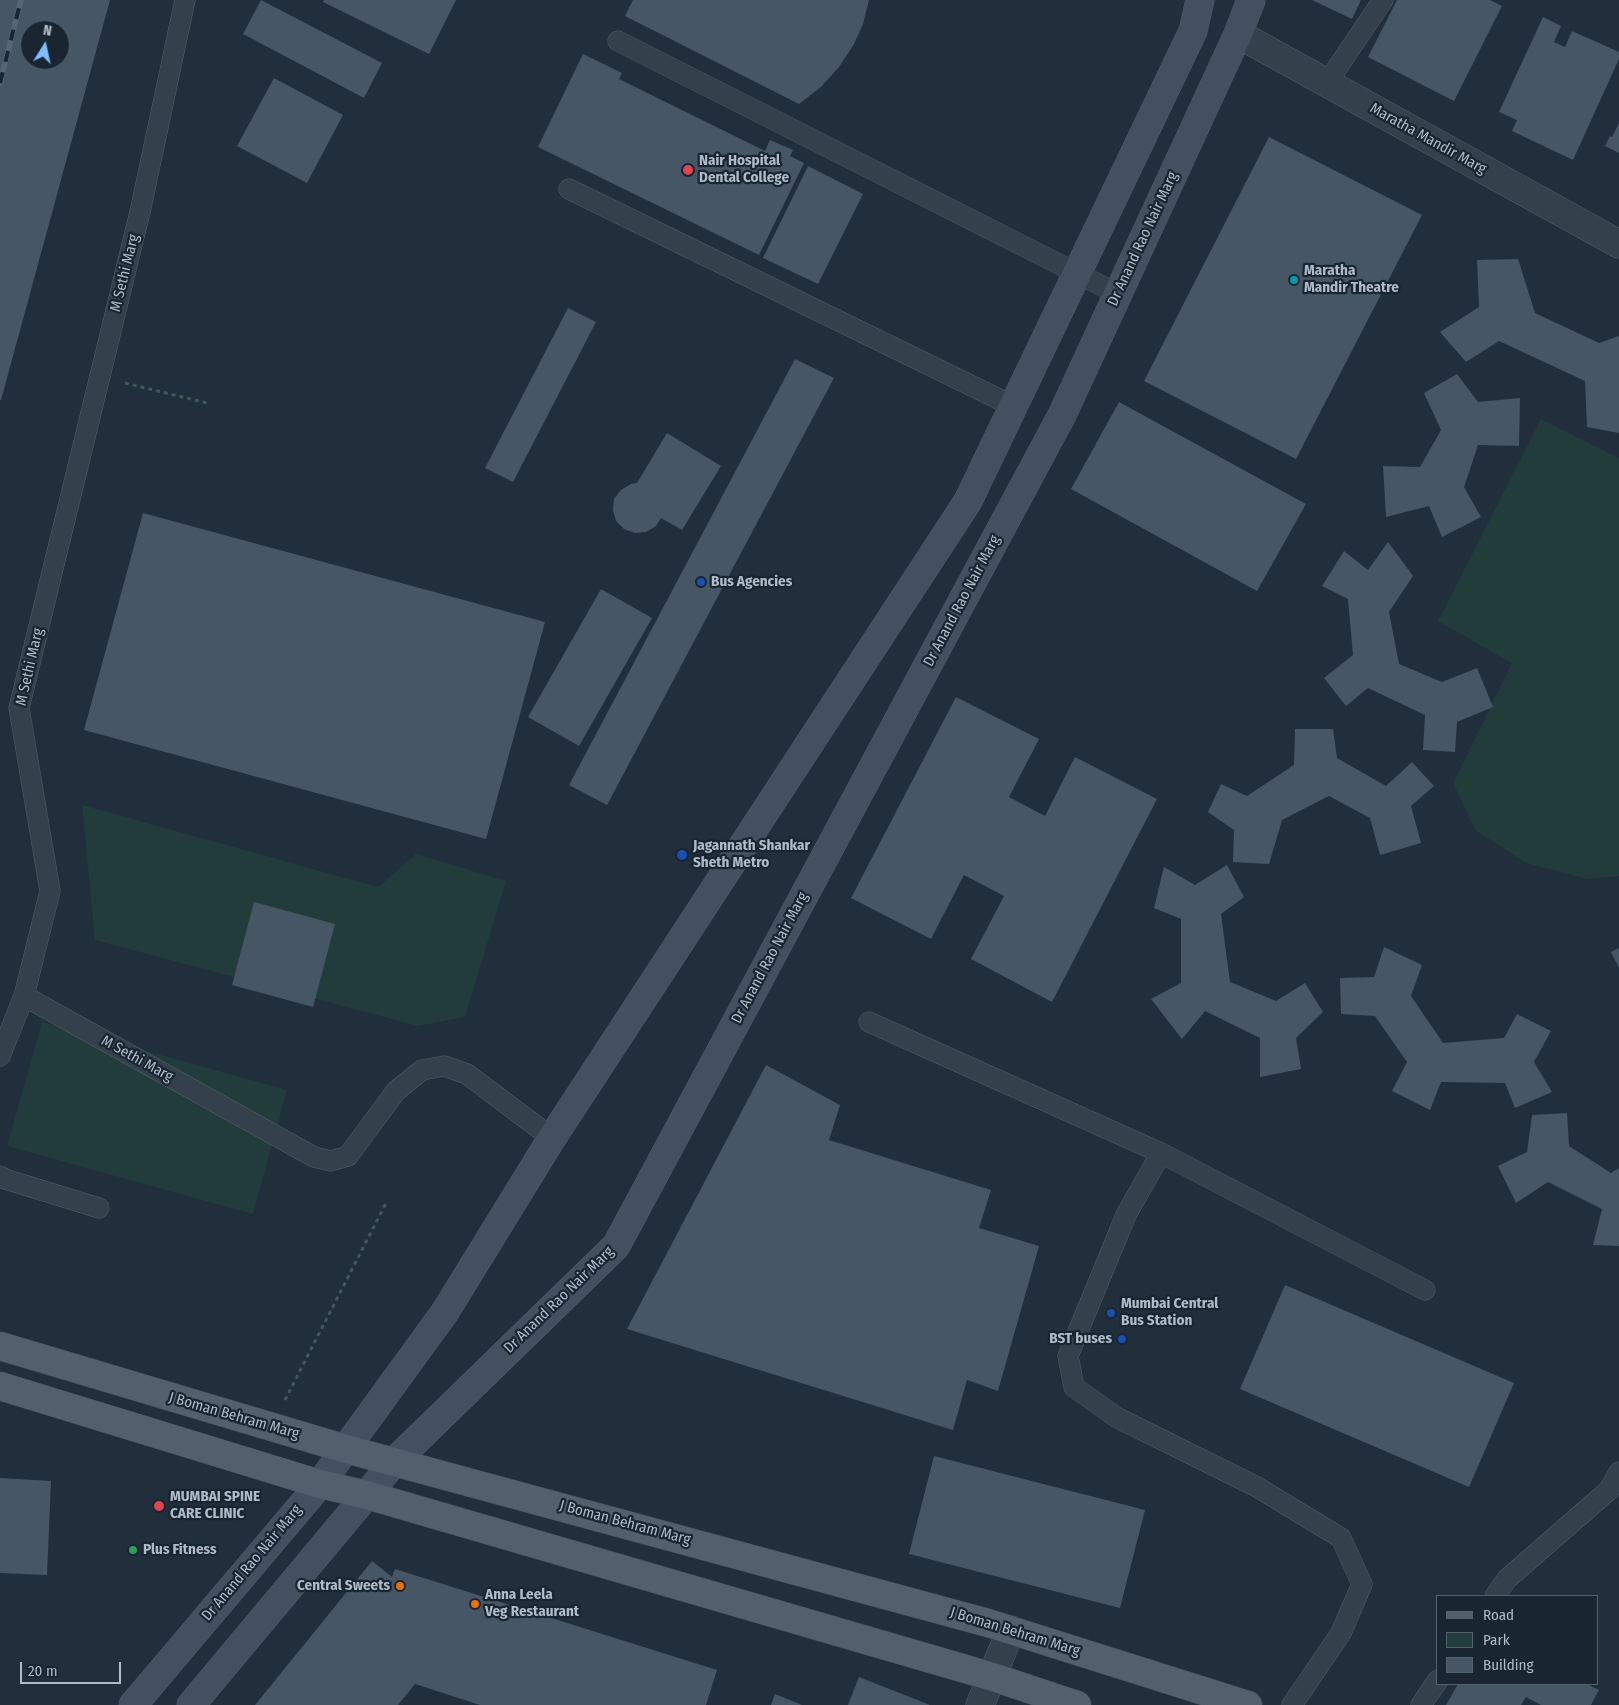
<!DOCTYPE html>
<style>
body{margin:0}
#map{position:relative;width:1619px;height:1705px;overflow:hidden;background:#202f3b;font-family:"Fira Sans Condensed",sans-serif}
canvas{display:block}
.legend{position:absolute;left:1436px;top:1595px;width:162px;height:90px;box-sizing:border-box;background:#192530;border:1px solid #55616d;margin:0;padding:6px 9px;list-style:none;font-size:15px;color:#afbbc8}
.legend li{display:flex;align-items:center;gap:10px;height:25px}
.legend b{width:25px;border:1px solid #55616d}
.north{position:absolute;left:20px;top:20px;width:50px;height:50px;box-sizing:border-box;background:#192530;border:1px solid #55616d;border-radius:50%;rotate:10deg;font-size:14px;font-weight:700;line-height:20px;text-align:center;color:#afbbc8}
.north::after{content:'';display:block;margin:auto;width:18px;height:22px;background:#7dbdff;clip-path:polygon(50% 0,100% 100%,50% 72%,0 100%)}
.scale{position:absolute;left:20px;top:1662px;width:101px;height:22px;box-sizing:border-box;border:2px solid #afbbc8;border-top:0;padding-left:6px;font-size:15px;line-height:18px;white-space:nowrap;color:#afbbc8;-webkit-text-stroke:4px #192530;paint-order:stroke}
</style>
<div id="map">
<canvas width="1619" height="1705"></canvas>
<ul class="legend">
<li><b style="height:6px;background:#525f6c"></b>Road</li>
<li><b style="height:14px;background:#223c3c"></b>Park</li>
<li><b style="height:14px;background:#465665"></b>Building</li>
</ul>
<div class="north">N</div>
<div class="scale">20 m</div>
</div>
<script>
const context = document.querySelector('canvas').getContext('2d');
context.lineJoin = 'round';
function paint(path, color) {
  context.fillStyle = color;
  context.fill(path, 'evenodd');
}
function shape(rows) {
  const path = new Path2D();
  for (const r of rows) {
    path.moveTo(r[0], r[1]);
    for (let i = 2; i < r.length; i += 2) path.lineTo(r[i], r[i + 1]);
  }
  return path;
}
function trace(path, color, width, dash) {
  context.strokeStyle = color;
  context.lineWidth = width;
  context.lineCap = dash ? 'butt' : 'round';
  context.setLineDash(dash || []);
  context.stroke(path);
}
function write(font, color, halo, rows, align = 'center') {
  context.font = font + ' "Fira Sans Condensed",sans-serif';
  context.lineWidth = 4.5;
  context.setLineDash([]);
  context.textBaseline = 'middle';
  context.strokeStyle = halo;
  context.fillStyle = color;
  for (const [text, x, y, turn = 0] of rows) {
    context.save();
    context.translate(x, y);
    context.rotate((+turn || 0) * Math.PI / 180);
    context.textAlign = isNaN(turn) ? turn : align;
    if (halo) context.strokeText(text, 0, 0);
    context.fillText(text, 0, 0);
    context.restore();
  }
}
const green = shape([
 [1541,419,1619,458,1619,876,1588,879,1526,863,1475,830,1453,783,1512,663,1438,621],
 [82,805,378,887,416,854,506,881,465,1017,418,1026,95,940],
 [42,1022,287,1090,253,1214,7,1146]
]);
const building = shape([
 [0,0,110,0,1,400,0,400],
 [30,30,60,30,60,60,30,60],
 [261,0,382,63,364,98,243,34],
 [324,0,456,0,429,54,323,2],
 [633,0,869,0,863,24,854,44,839,67,821,87,799,104,625,16],
 [1312,0,1361,0,1352,19],
 [1397,0,1490,0,1502,6,1454,101,1368,57],
 [1543,17,1561,26,1554,42,1565,47,1572,31,1619,52,1619,59,1573,160,1512,131,1517,120,1499,112],
 [583,54,622,73,619,79,765,151,770,140,793,150,790,156,804,163,759,255,538,147],
 [274,78,343,115,307,183,237,146],
 [1619,123,1619,153,1605,146,1610,136,1612,137],
 [1269,137,1422,215,1296,459,1144,381],
 [808,166,863,194,818,284,763,258],
 [1518,259,1535,313,1599,343,1619,336,1619,433,1587,427,1585,381,1499,341,1466,362,1440,332,1479,307,1477,260],
 [568,308,596,322,513,482,485,468],
 [795,359,834,378,607,805,569,785],
 [1457,374,1478,402,1520,398,1519,446,1478,445,1464,487,1481,517,1442,537,1429,506,1386,517,1383,466,1420,467,1441,430,1424,393],
 [1119,402,1306,504,1257,591,1071,489],
 [667,433,721,466,682,530,661,518,656,526,646,532,635,533,624,529,616,521,613,510,614,499,621,490,631,484,637,483],
 [143,513,545,622,486,839,84,730],
 [1388,542,1413,576,1389,612,1399,664,1442,682,1477,668,1493,707,1457,722,1455,752,1423,750,1425,715,1368,688,1346,706,1324,678,1353,655,1348,599,1322,586,1344,551,1368,570],
 [601,589,652,618,579,746,528,717],
 [956,697,1039,739,1009,797,1045,816,1075,757,1157,799,1052,1002,971,959,1004,896,964,875,931,939,851,898],
 [1295,729,1333,729,1337,758,1386,786,1412,762,1434,786,1411,806,1421,843,1380,855,1370,818,1329,796,1282,820,1269,864,1233,862,1234,830,1208,812,1221,784,1247,796,1294,765],
 [1227,865,1244,897,1221,914,1230,982,1276,1001,1305,983,1323,1012,1296,1038,1301,1069,1260,1077,1260,1038,1205,1011,1182,1039,1151,999,1181,983,1181,919,1154,908,1164,867,1195,885],
 [254,902,335,924,313,1007,232,985],
 [1384,947,1422,965,1411,996,1443,1043,1504,1038,1517,1014,1551,1031,1534,1062,1552,1092,1515,1108,1505,1083,1441,1082,1430,1110,1392,1091,1407,1062,1375,1016,1341,1014,1340,978,1374,977],
 [1619,948,1619,968,1611,952],
 [766,1065,840,1105,829,1140,991,1190,979,1228,1039,1246,998,1391,967,1380,953,1430,627,1329],
 [1567,1113,1569,1146,1611,1173,1619,1168,1619,1246,1593,1245,1602,1209,1548,1182,1516,1203,1498,1166,1527,1152,1532,1115],
 [1285,1285,1514,1383,1469,1487,1240,1389],
 [934,1456,1145,1510,1120,1608,909,1554],
 [0,1478,51,1481,47,1575,0,1573],
 [372,1561,392,1577,395,1569,717,1670,706,1705,480,1705,415,1684,398,1705,255,1705],
 [859,1677,930,1705,848,1705],
 [1458,1684,1587,1684,1599,1690,1591,1705,1541,1705,1526,1697,1521,1705,1446,1705],
 [775,1694,802,1705,771,1705]
]);
const path = shape([
 [125,383,207,403],
 [285,1400,386,1203]
]);
const service = shape([
 [185,0,140,212,19,708,50,891,24,996,314,1157,331,1161,348,1156,396,1091,422,1070,444,1066,467,1074,552,1138],
 [618,41,1118,294],
 [1327,83,1383,0],
 [569,189,1013,406],
 [869,1022,1161,1153,1126,1215,1068,1356,1074,1387,1116,1417,1257,1487,1341,1538,1362,1584,1341,1633,1292,1705],
 [0,1056,24,996],
 [1161,1153,1425,1290],
 [0,1176,5,1179,99,1208],
 [1495,1596,1507,1579,1609,1490,1619,1472],
 [1421,1705,1438,1680]
]);
const minor = shape([
 [1238,34,1619,244],
 [980,1705,1011,1630]
]);
const secondary = shape([
 [133,1705,320,1484,445,1312,552,1138,968,501,1193,31,1200,0],
 [191,1705,395,1461,616,1246,1062,415,1238,34,1251,0]
]);
const primary = shape([
 [0,1346,346,1449,988,1623,1248,1705],
 [0,1386,320,1484,367,1495,993,1677,1077,1705]
]);
const rail = shape([
 [0,83,21,0]
]);
const markers = [
 [688,170,6,"#e0444e"],
 [1294,280,5,"#0f9aa8"],
 [701,582,5,"#1a4fb4"],
 [682,855,6,"#1a4fb4"],
 [1111,1313,5,"#1a4fb4"],
 [1122,1339,5,"#1a4fb4"],
 [159,1506,6,"#e0444e"],
 [133,1550,5,"#2e9e5b"],
 [400,1586,5,"#e8710a"],
 [475,1604,5,"#e8710a"]
];
const streetNames = [
 ["Maratha Mandir Marg",1428,139,29],
 ["Dr Anand Rao Nair Marg",1143,239,-65],
 ["M Sethi Marg",125,273,-76],
 ["Dr Anand Rao Nair Marg",962,601,-62],
 ["M Sethi Marg",30,667,-77],
 ["Dr Anand Rao Nair Marg",770,958,-62],
 ["M Sethi Marg",137,1059,29],
 ["Dr Anand Rao Nair Marg",559,1300,-44],
 ["J Boman Behram Marg",234,1416,16],
 ["J Boman Behram Marg",625,1523,15],
 ["Dr Anand Rao Nair Marg",252,1563,-50],
 ["J Boman Behram Marg",1015,1632,17]
];
const poiNames = [
 ["Nair Hospital",699,161],
 ["Dental College",699,178],
 ["Maratha",1304,271],
 ["Mandir Theatre",1304,288],
 ["Bus Agencies",711,582],
 ["Jagannath Shankar",693,846],
 ["Sheth Metro",693,863],
 ["Mumbai Central",1121,1304],
 ["Bus Station",1121,1321],
 ["BST buses",1112,1339,"right"],
 ["MUMBAI SPINE",170,1497],
 ["CARE CLINIC",170,1514],
 ["Plus Fitness",143,1550],
 ["Central Sweets",390,1586,"right"],
 ["Anna Leela",485,1595],
 ["Veg Restaurant",485,1612]
];
paint(green, '#223c3c');
paint(building, '#465665');
trace(service, '#525e69', 21);
trace(minor, '#525e69', 29);
trace(secondary, '#525e69', 29);
trace(primary, '#404c58', 29);
trace(path, '#405959', 3, [4, 4]);
trace(service, '#34404c', 20);
trace(minor, '#34404c', 28);
trace(secondary, '#42505f', 28);
trace(primary, '#525f6c', 28);
trace(rail, '#566573', 5.5);
trace(rail, '#192530', 4, [11]);
for (const [x, y, r, color] of markers) {
  const dot = new Path2D();
  dot.arc(x, y, r, 0, 2 * Math.PI);
  context.fillStyle = color;
  context.fill(dot);
  trace(dot, '#192530', 2);
}
write('15px', '#afbbc8', '#192530', streetNames);
write('bold 15px', '#afbbc8', '#192530', poiNames, 'left');
</script>
